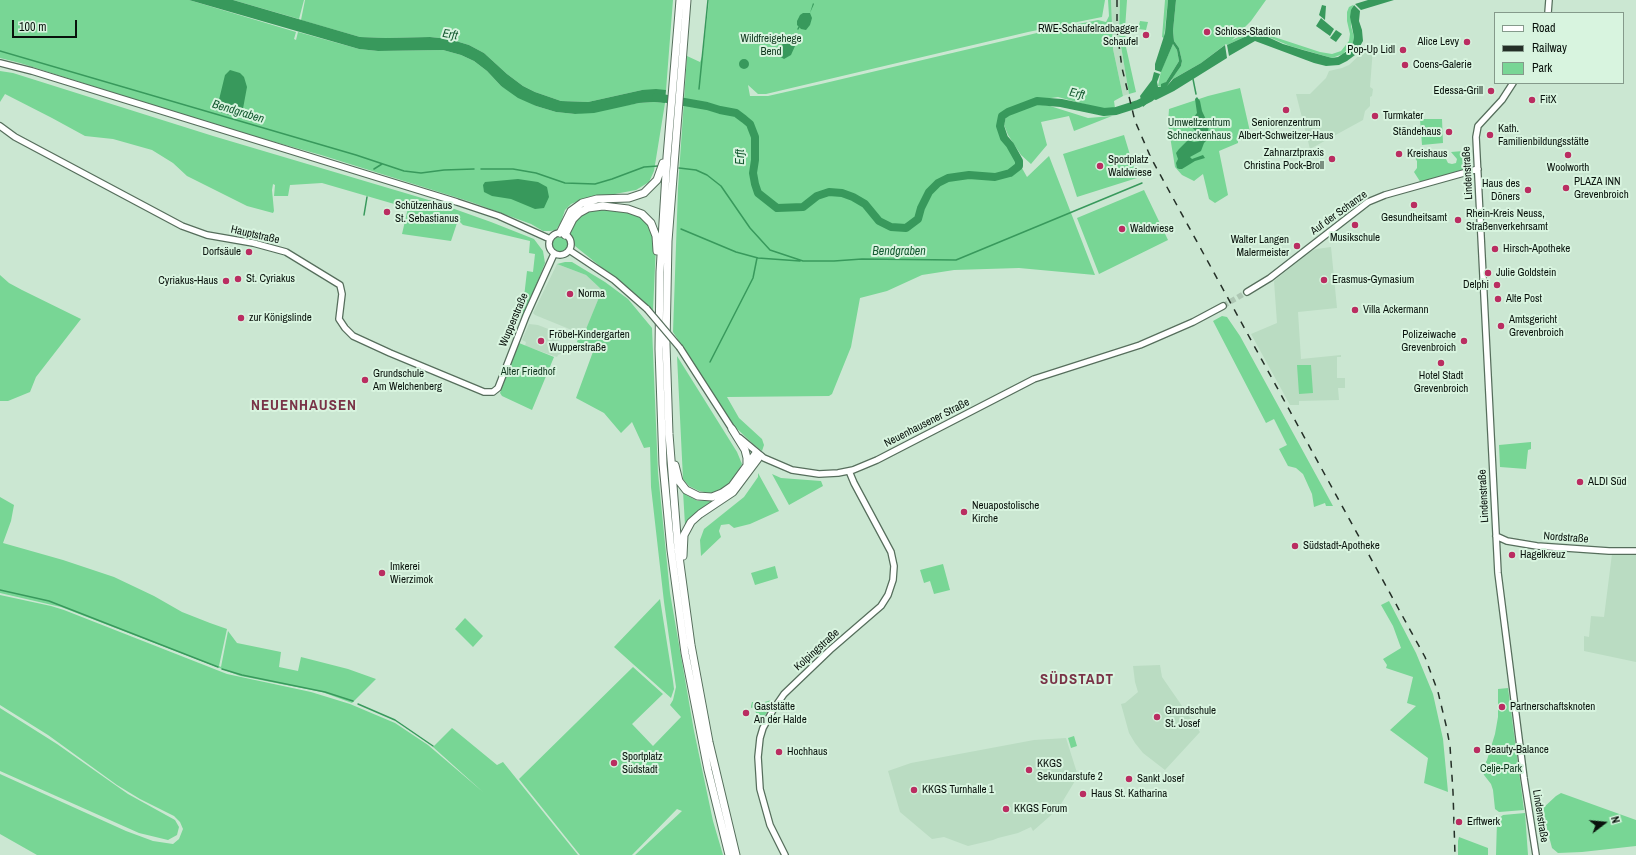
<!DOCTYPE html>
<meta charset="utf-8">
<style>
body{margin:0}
#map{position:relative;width:1636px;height:855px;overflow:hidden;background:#cbe7d2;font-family:"Archivo Narrow",sans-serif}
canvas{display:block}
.legend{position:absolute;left:1494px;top:12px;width:130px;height:72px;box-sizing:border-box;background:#d8f4df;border:1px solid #859a8b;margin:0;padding:5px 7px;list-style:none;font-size:12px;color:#09120c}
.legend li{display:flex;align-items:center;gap:8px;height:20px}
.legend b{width:20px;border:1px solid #859a8b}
.north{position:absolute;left:1584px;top:803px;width:40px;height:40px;-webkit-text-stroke:3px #d8f4df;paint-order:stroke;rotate:74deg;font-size:11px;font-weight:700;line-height:16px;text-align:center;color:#09120c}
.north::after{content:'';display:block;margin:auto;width:14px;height:18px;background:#09120c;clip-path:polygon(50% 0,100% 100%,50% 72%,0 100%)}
.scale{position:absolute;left:12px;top:20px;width:65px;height:18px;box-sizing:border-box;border:2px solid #09120c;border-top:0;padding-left:5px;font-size:12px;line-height:14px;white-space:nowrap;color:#09120c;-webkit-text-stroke:3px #d8f4df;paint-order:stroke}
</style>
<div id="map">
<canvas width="1636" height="855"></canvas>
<ul class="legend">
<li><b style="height:5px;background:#fff"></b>Road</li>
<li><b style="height:5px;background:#242f27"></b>Railway</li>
<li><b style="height:11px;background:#78d695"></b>Park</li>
</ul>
<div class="north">N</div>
<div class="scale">100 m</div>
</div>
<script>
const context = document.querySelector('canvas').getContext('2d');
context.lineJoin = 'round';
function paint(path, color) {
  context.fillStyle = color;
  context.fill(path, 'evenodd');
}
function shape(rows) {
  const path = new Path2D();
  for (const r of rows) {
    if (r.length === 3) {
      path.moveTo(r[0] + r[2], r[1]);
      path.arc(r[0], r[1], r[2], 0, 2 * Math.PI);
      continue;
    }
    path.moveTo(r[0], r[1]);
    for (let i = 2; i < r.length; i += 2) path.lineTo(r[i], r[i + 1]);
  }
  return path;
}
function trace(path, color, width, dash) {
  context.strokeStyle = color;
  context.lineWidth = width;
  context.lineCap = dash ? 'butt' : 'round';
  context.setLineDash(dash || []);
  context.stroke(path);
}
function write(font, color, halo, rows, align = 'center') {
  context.font = font + ' "Archivo Narrow",sans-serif';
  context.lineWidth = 4;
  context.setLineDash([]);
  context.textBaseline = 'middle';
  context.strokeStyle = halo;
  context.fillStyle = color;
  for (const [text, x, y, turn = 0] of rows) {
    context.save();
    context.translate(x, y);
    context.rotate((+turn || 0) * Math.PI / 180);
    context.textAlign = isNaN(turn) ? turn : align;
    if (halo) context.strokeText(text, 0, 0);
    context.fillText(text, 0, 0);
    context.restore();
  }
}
const built = shape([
 [1111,0,1120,0,1119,34,1129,94,1123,96,1113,49],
 [1368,47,1373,48,1370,87,1373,89,1372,96,1370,97,1370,106,1365,111,1363,120,1310,149,1296,94,1310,94,1326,78,1329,71,1342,68,1349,65],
 [1331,247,1337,308,1298,312,1301,359,1341,355,1341,357,1337,357,1337,378,1345,378,1345,388,1338,388,1339,400,1299,401,1299,405,1290,405,1251,334,1277,323,1274,281,1308,253,1316,249],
 [557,264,586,275,602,290,584,335,535,315,533,313],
 [529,324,538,325,561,334,556,347,566,351,558,355,557,357,525,346,526,342,522,340],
 [1636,553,1636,662,1584,651,1584,636,1589,637,1591,616,1604,617,1612,554],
 [1160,665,1162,677,1200,732,1165,770,1143,753,1135,743,1129,733,1121,704,1125,703,1138,692,1135,682,1133,666],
 [1066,738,1078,776,1058,809,1033,831,1031,827,1018,833,998,838,993,840,968,846,944,837,932,839,900,812,888,771,911,763,1034,740]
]);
const green = shape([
 [0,0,189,0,296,32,294,39,296,40,298,32,359,49,378,51,443,50,461,55,474,61,487,71,501,86,536,106,556,112,575,114,639,103,654,102,665,103,654,171,649,182,636,190,578,201,571,204,565,210,561,222,556,230,550,231,543,231,531,224,471,202,321,155,221,127,20,63,0,58],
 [233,0,304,0,299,19],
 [305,0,673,0,666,90,642,90,588,102,561,101,535,92,523,86,507,74,484,53,469,45,449,39,430,37,386,38,360,37,301,20],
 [709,0,1105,0,1102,17,1028,32,766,94,758,94,748,85,750,96,768,96,821,84,1058,28,1098,20,1106,22,1109,16,1108,0,1111,0,1113,49,1123,96,1114,101,1115,108,1102,109,1058,97,1037,100,1013,109,1002,116,999,121,1003,139,1009,145,1027,177,1049,156,1095,275,1019,268,954,270,922,275,887,291,860,298,851,347,832,394,829,396,727,397,739,418,762,439,764,445,762,451,753,444,731,423,673,332,678,188,687,56,700,62,703,54],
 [1120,0,1127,0,1125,29,1126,47,1136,92,1129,94,1119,34],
 [1165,0,1168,0,1164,38,1162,37],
 [1176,0,1266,0,1251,21,1232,40,1249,32,1256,31,1320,52,1332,54,1341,51,1349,41,1350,34,1347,21,1347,12,1349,7,1353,5,1351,26,1354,37,1353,42,1343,54,1332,58,1290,46,1259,33,1251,34,1227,45,1226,44,1201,63,1171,80,1181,66,1182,61,1179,48,1174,41,1173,31],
 [1140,21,1148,22,1146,30,1138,29],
 [1173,44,1177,50,1179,61,1166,82,1161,87,1158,86,1161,71],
 [0,71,13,73,213,136,432,201,491,222,534,239,543,251,545,263,521,323,527,271,533,272,535,254,529,253,530,241,463,225,458,220,451,241,402,234,408,208,322,183,290,185,288,196,274,196,275,185,273,184,272,190,274,211,273,213,247,206,187,176,173,163,152,150,113,139,85,136,52,118,5,94,0,102],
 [1240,88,1251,136,1238,141,1238,143,1219,151,1228,195,1215,203,1209,199,1203,174,1194,181,1182,175,1175,167,1168,124,1169,109,1208,96],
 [1036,104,1050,106,1088,118,1112,116,1074,131,1069,116,1041,122,1047,145,1031,164,1021,155,1008,135,1004,125,1006,117,1013,110],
 [1420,119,1442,119,1443,143,1422,145],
 [1124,135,1137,178,1077,197,1063,154],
 [1463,151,1463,161,1472,161,1472,166,1447,176,1421,183,1414,172,1417,168,1417,161,1412,154,1449,152,1446,159,1448,163,1452,164,1456,163,1457,159,1451,152],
 [1144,190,1168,240,1099,274,1077,218],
 [603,208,628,211,646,220,656,244,653,311,632,292,575,246,571,238,570,231,573,223,583,213],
 [560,245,8],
 [565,262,572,262,605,282,628,299,652,328,658,473,670,593,694,731,713,821,723,855,635,855,682,811,677,809,632,855,580,855,519,779,633,667,663,694,632,724,653,746,681,717,670,705,673,700,676,687,664,602,651,487,650,447,644,448,632,422,621,433,604,413,576,398,594,349,577,342,580,333,584,334,602,290,586,275,557,264],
 [0,275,9,283,22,290,81,319,36,377,30,392,8,401,0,401],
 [1222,316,1227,317,1240,336,1333,506,1326,506,1325,503,1314,507,1312,494,1303,474,1296,468,1288,466,1279,449,1287,445,1274,419,1266,423,1213,321],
 [519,343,554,357,532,410,502,396,500,393],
 [677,356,737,452,742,464,734,478,721,490,710,493,699,491,689,486,683,479],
 [1297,365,1311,365,1313,393,1299,394],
 [1531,442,1531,449,1528,450,1526,469,1500,467,1499,445],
 [758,473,779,511,750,524,734,528,729,524,721,525,719,531,721,537,701,556,700,540,704,529,744,497,758,477],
 [772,474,781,478,821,481,823,486,789,505],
 [683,491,686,495,698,501,717,500,695,514,685,525],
 [0,497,14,505,11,521,3,543,63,560,114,577,154,596,182,612,210,623,227,629,219,666,221,667,228,631,237,643,281,652,279,667,298,671,301,657,348,669,376,679,352,703,322,692,240,676,61,607,0,593],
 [943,564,950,590,934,594,930,581,924,583,920,570],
 [775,566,778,578,755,585,751,573],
 [0,595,51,606,64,610,227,674,311,692,350,704,395,723,428,745,483,792,433,747,452,728,497,765,503,762,578,855,37,855,0,834,0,774,126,831,153,841,173,844,179,839,183,829,180,822,174,816,140,799,117,785,48,735,0,705],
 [660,599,673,681,674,689,671,698,614,647],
 [1389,601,1416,653,1433,694,1443,739,1448,792,1424,783,1428,758,1390,730,1416,706,1407,703,1413,677,1386,668,1387,665,1383,659,1401,648,1393,626,1381,605],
 [465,618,483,636,473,647,455,629],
 [1508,688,1524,810,1499,812,1495,809,1493,790,1491,784,1484,775,1482,769,1487,760,1495,734,1498,717,1498,689],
 [771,700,772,703,762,721,755,723,754,717,757,716,754,707,751,708,751,706,752,702,753,702,755,705],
 [0,708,57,744,128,794,175,820,179,827,177,835,168,840,139,833,0,771],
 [1074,736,1077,746,1071,748,1068,738],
 [1561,793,1636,820,1636,846,1582,852,1558,853,1552,848,1542,809,1556,796],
 [1525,813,1528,855,1496,855,1497,820,1503,815],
 [1459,837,1488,848,1488,855,1458,855,1458,841]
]);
const water = shape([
 [189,0,233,0,360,37,386,38,430,37,449,39,469,45,484,53,507,74,523,86,535,92,561,101,588,102,642,90,656,89,666,90,665,103,654,102,639,103,594,113,575,114,556,112,536,106,518,98,501,86,487,71,474,61,461,55,443,50,378,51,359,49],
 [1168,0,1176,0,1173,31,1174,41,1179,48,1182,61,1181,66,1167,86,1173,79,1201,63,1225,45,1227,58,1174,91,1156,100,1152,99,1143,107,1140,96,1152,80,1154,72,1160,74,1157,82,1158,87,1161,87,1161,84,1166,82,1179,61,1177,50,1173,44,1161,72,1155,70,1155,64,1165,33],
 [1368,0,1394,0,1361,10,1355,4],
 [813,3,814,4,810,13,812,18,810,25,806,30,801,29,797,25,797,21,800,15,803,13,810,13],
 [1322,5,1326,6,1325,20,1319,15],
 [1354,5,1360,11,1359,21,1362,30,1363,41,1355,55,1347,61,1339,65,1326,66,1314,63,1255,41,1229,56,1227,45,1251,34,1259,33,1283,44,1303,50,1332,58,1338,57,1347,51,1353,42,1354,37,1350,17,1351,10],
 [1321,18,1334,29,1330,36,1316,26],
 [1336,30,1342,34,1336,42,1330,38],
 [785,39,795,42,795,46,791,55,784,59,777,55,778,47,783,44],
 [744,64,5],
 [230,70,240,73,244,77,247,87,242,114,237,117,220,112,217,108,225,75],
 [1197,97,1200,101,1202,111,1209,126,1206,141,1204,143,1201,151,1190,157,1192,159,1203,155,1205,158,1195,161,1182,169,1179,169,1177,168,1176,163,1178,159,1176,153,1179,149,1188,140,1194,142,1200,141,1199,135,1191,126,1194,117,1197,113,1195,99],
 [518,179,538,182,547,187,549,197,544,208,535,209,511,199,492,196,484,192,483,185,485,182]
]);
const stream = shape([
 [798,29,799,27],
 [0,51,356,155,404,171,421,173,444,170,474,169],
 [1193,79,1196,94],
 [699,89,708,0],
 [679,168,696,170,707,175,721,186,750,228,770,250,803,261,834,261,862,259,956,260,1142,183],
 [374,169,382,164],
 [481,169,513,169,536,173,565,183,595,184,612,179,644,167,658,166],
 [364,215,367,197],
 [681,229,736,252,758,258,800,261],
 [710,362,753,278,757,258],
 [0,590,49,601,218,667],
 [222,669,242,675,325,692,353,701],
 [358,704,395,720,433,746]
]);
const river = shape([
 [656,97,707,106,720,110,736,113,744,119,750,124,755,137,755,160,753,173,755,184,758,193,777,208,803,207,817,196,829,192,842,193,853,197,865,204,879,221,891,227,906,228,918,219,921,208,929,192,938,183,948,178,969,175,995,177,1010,173,1019,166,1019,161,1010,145,1004,138,1000,126,1002,116,1008,112,1037,101,1061,103,1104,112,1116,111,1138,104,1150,98]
]);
const secondaryTunnel = shape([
 [1223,306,1247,292]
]);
const secondary = shape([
 [1548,13,1549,0],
 [0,63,32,71,457,202,499,216,550,239],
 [1513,83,1502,100,1478,126,1476,137,1498,573,1524,778,1536,855],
 [0,126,15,137,182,226,207,235,253,243,286,252,340,285,342,294,339,319,345,328,353,336,390,353,484,392,493,392,498,388,526,316,554,254],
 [560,244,11],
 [569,250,614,280,647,309],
 [1247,292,1270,278,1368,202,1385,195,1478,169],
 [680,348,734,432],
 [740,438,764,458,792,470,819,474,838,473,853,470,877,460,1034,379,1140,345,1193,322,1223,306],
 [1496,536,1507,541,1537,546,1609,551,1636,551],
 [785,855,770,825,760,789,758,757,760,738,763,728,773,710,784,694,830,650,881,606,888,595,893,580,894,566,891,552,854,483,849,471]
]);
const highway = shape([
 [680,0,667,157,660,272,659,349,663,464,671,550,685,653,708,770,729,855],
 [687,0,668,241,666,344,669,434,678,549,691,645,709,742,736,855],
 [560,233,571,211,582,203,597,199,629,198,644,193,657,180,663,163],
 [565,235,573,219,579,213,588,208,603,206,628,209,642,214,651,223,656,236,657,251],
 [732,429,745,450,747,458,747,464],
 [675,465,679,481,686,490,698,496,712,497,722,493,732,486,756,453],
 [683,556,684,535,691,522,700,514,733,492,760,456]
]);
const rail = shape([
 [1117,0,1117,30,1122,68,1135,121,1151,158,1425,657,1438,692,1446,725,1450,746,1453,792,1455,855]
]);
const secondaryBridge = shape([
 [647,309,680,348]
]);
const markers = [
 [1207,32,4,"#ba2d61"],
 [1146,35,4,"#ba2d61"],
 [1467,42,4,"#ba2d61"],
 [1403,50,4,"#ba2d61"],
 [1405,65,4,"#ba2d61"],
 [1491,91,4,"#ba2d61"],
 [1532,100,4,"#ba2d61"],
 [1286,110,4,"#ba2d61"],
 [1375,116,4,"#ba2d61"],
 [1449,132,4,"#ba2d61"],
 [1490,135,4,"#ba2d61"],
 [1399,154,4,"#ba2d61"],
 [1568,155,4,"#ba2d61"],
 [1332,159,4,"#ba2d61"],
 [1100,166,4,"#ba2d61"],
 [1566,188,4,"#ba2d61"],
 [1528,190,4,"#ba2d61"],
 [1414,205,4,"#ba2d61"],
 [387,212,4,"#ba2d61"],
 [1458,220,4,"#ba2d61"],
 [1355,225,4,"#ba2d61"],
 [1122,229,4,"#ba2d61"],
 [1297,246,4,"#ba2d61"],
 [1495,249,4,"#ba2d61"],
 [249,252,4,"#ba2d61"],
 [1488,273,4,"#ba2d61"],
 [238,279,4,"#ba2d61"],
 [1324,280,4,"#ba2d61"],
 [226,281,4,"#ba2d61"],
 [1497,285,4,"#ba2d61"],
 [570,294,4,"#ba2d61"],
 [1498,299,4,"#ba2d61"],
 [1355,310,4,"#ba2d61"],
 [241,318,4,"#ba2d61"],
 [1501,326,4,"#ba2d61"],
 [541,341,4,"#ba2d61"],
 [1464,341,4,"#ba2d61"],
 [1441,363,4,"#ba2d61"],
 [365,380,4,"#ba2d61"],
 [1580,482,4,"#ba2d61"],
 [964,512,4,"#ba2d61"],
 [1295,546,4,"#ba2d61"],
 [1512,555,4,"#ba2d61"],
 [382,573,4,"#ba2d61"],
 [1502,707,4,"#ba2d61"],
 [746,713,4,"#ba2d61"],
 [1157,717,4,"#ba2d61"],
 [1477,750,4,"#ba2d61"],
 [779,752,4,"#ba2d61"],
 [614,763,4,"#ba2d61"],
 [1029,770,4,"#ba2d61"],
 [1129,779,4,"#ba2d61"],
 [914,790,4,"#ba2d61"],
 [1083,794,4,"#ba2d61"],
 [1006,809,4,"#ba2d61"],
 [1459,822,4,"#ba2d61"]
];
const poiNames = [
 ["RWE-Schaufelradbagger",1138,29,"right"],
 ["Schaufel",1138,42,"right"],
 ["Schloss-Stadion",1215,32],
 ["Alice Levy",1459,42,"right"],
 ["Pop-Up Lidl",1395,50,"right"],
 ["Coens-Galerie",1413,65],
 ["Edessa-Grill",1483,91,"right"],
 ["FitX",1540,100],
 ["Turmkater",1383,116],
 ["Seniorenzentrum",1286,123,"center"],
 ["Albert-Schweitzer-Haus",1286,136,"center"],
 ["Kath.",1498,129],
 ["Familienbildungsstätte",1498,142],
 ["Ständehaus",1441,132,"right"],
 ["Zahnarztpraxis",1324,153,"right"],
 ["Christina Pock-Broll",1324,166,"right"],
 ["Kreishaus",1407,154],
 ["Sportplatz",1108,160],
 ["Waldwiese",1108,173],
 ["Woolworth",1568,168,"center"],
 ["PLAZA INN",1574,182],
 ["Grevenbroich",1574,195],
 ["Haus des",1520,184,"right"],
 ["Döners",1520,197,"right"],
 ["Schützenhaus",395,206],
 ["St. Sebastianus",395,219],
 ["Rhein-Kreis Neuss,",1466,214],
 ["Straßenverkehrsamt",1466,227],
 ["Gesundheitsamt",1414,218,"center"],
 ["Waldwiese",1130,229],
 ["Musikschule",1355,238,"center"],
 ["Walter Langen",1289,240,"right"],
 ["Malermeister",1289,253,"right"],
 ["Hirsch-Apotheke",1503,249],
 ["Dorfsäule",241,252,"right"],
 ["Julie Goldstein",1496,273],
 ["St. Cyriakus",246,279],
 ["Erasmus-Gymasium",1332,280],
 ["Cyriakus-Haus",218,281,"right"],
 ["Delphi",1489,285,"right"],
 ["Norma",578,294],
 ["Alte Post",1506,299],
 ["Villa Ackermann",1363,310],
 ["zur Königslinde",249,318],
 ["Amtsgericht",1509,320],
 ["Grevenbroich",1509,333],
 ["Fröbel-Kindergarten",549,335],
 ["Wupperstraße",549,348],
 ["Polizeiwache",1456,335,"right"],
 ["Grevenbroich",1456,348,"right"],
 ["Grundschule",373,374],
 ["Am Welchenberg",373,387],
 ["Hotel Stadt",1441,376,"center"],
 ["Grevenbroich",1441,389,"center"],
 ["ALDI Süd",1588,482],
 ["Neuapostolische",972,506],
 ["Kirche",972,519],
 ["Südstadt-Apotheke",1303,546],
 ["Hagelkreuz",1520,555],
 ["Imkerei",390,567],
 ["Wierzimok",390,580],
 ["Gaststätte",754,707],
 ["An der Halde",754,720],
 ["Partnerschaftsknoten",1510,707],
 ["Grundschule",1165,711],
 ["St. Josef",1165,724],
 ["Beauty-Balance",1485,750],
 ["Hochhaus",787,752],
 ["Sportplatz",622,757],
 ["Südstadt",622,770],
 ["KKGS",1037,764],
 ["Sekundarstufe 2",1037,777],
 ["Sankt Josef",1137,779],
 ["KKGS Turnhalle 1",922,790],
 ["Haus St. Katharina",1091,794],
 ["KKGS Forum",1014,809],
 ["Erftwerk",1467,822]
];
const parkNames = [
 ["Wildfreigehege",771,39],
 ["Bend",771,52],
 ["Umweltzentrum",1199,123],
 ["Schneckenhaus",1199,136],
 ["Alter Friedhof",528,372],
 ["Celje-Park",1501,769]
];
const streetNames = [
 ["Lindenstraße",1468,173,-93],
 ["Auf der Schanze",1339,213,-36],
 ["Hauptstraße",255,235,13],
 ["Wupperstraße",514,320,-67],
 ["Neuenhausener Straße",927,423,-27],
 ["Lindenstraße",1484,496,-93],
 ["Nordstraße",1566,538,4],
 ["Kolpingstraße",817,650,-42],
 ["Lindenstraße",1540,816,81]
];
const waterNames = [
 ["Erft",450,35,10],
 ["Erft",1077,94,13],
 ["Bendgraben",238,112,17],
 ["Erft",741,157,-90],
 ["Bendgraben",899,252]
];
const districtNames = [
 ["NEUENHAUSEN",304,406],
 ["SÜDSTADT",1077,680]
];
paint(built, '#badcc2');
paint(green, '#78d695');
paint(water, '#38995c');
trace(stream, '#38995c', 1.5);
trace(river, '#38995c', 8);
trace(secondaryTunnel, '#aec7b4', 5.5, [5.5, 3]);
trace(secondary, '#566e5c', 8);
trace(highway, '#566e5c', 9);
trace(secondary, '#fff', 5.5);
trace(highway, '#fff', 7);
trace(rail, '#242f27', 1.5, [7, 7]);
trace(secondaryBridge, '#566e5c', 8, []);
trace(secondaryBridge, '#fff', 5.5);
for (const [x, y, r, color] of markers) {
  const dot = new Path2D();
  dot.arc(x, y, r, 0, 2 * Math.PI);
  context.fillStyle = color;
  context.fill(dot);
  trace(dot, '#d8f4df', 1.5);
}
write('11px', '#09120c', '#d8f4df', poiNames, 'left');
write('11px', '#11381f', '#d8f4df', parkNames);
write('11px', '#09120c', '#d8f4df', streetNames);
write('italic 12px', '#155a31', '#d8f4df', waterNames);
context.letterSpacing = '1px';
write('bold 15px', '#793347', '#d8f4df', districtNames);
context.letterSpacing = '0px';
</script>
